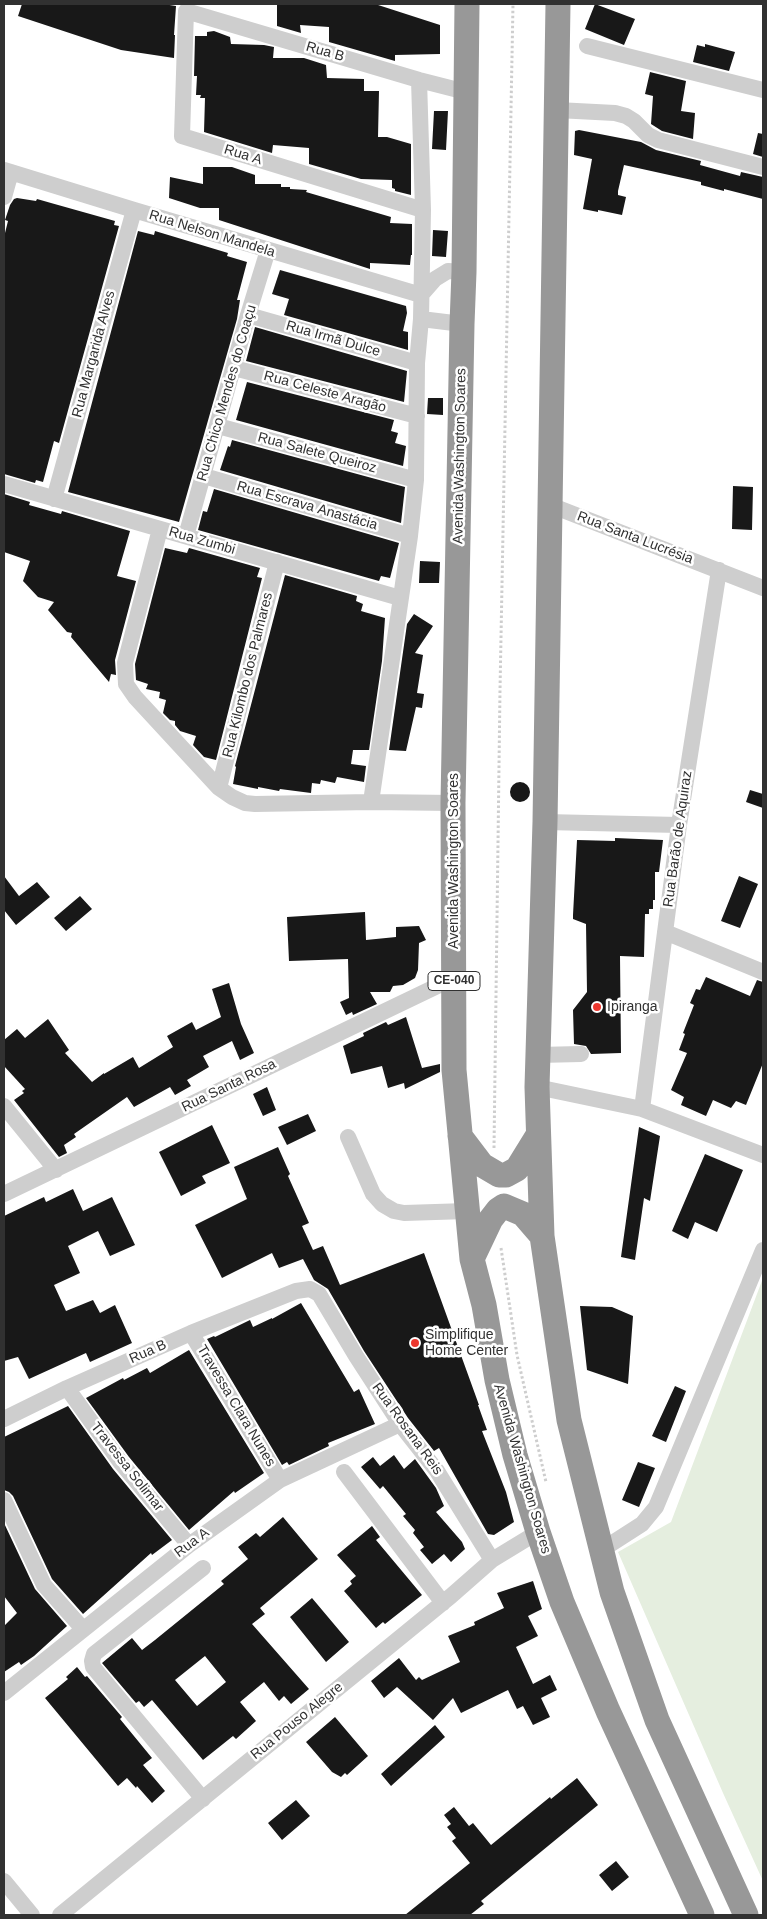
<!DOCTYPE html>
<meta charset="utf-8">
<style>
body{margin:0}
#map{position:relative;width:767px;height:1919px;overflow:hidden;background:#fff;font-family:Helvetica,sans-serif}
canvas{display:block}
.frame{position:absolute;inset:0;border:5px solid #313131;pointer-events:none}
</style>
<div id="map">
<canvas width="767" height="1919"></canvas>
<div class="frame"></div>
</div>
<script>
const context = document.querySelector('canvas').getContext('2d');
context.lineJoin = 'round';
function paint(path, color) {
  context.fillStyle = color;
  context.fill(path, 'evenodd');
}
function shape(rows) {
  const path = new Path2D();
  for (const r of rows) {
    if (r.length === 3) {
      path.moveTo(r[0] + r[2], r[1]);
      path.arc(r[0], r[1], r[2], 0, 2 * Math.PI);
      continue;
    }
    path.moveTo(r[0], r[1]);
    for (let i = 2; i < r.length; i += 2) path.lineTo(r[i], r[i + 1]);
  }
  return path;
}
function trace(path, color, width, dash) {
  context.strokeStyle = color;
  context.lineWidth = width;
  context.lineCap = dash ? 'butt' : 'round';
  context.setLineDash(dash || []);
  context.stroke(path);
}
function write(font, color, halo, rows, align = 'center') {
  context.font = font + ' Helvetica,sans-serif';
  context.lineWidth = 5;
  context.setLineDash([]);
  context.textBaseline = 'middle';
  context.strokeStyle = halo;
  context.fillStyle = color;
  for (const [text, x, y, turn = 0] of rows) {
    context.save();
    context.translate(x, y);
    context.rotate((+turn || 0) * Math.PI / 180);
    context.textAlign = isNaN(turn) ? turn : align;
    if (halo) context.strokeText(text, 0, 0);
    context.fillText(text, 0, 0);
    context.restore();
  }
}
const green = shape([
 [763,1278,763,1881,723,1793,618,1552,671,1522]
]);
const building = shape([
 [22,4,163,4,176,6,174,35,175,35,174,58,121,50,18,16],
 [277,4,375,4,440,25,440,54,395,55,395,61,329,42,329,27,300,25,301,33,277,26],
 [595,4,635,19,624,45,585,29],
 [214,31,230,37,231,44,264,45,274,47,273,58,304,58,326,65,327,78,364,79,364,91,379,91,378,137,387,137,411,144,411,195,395,191,395,189,392,188,392,180,361,179,309,164,309,148,273,145,272,153,204,132,205,98,200,98,201,95,196,95,197,76,194,76,195,36,207,36,207,32],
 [705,44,735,52,729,71,693,62,697,45,705,47],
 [650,72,686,81,681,111,695,113,693,139,662,131,651,124,653,96,645,94],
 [434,111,448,111,446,150,432,149],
 [579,130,641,142,656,150,701,161,700,165,740,176,741,172,763,177,763,199,724,189,724,191,701,185,701,182,624,165,618,191,618,195,626,197,622,215,598,210,598,212,583,209,592,159,574,155,575,131],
 [758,133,763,134,763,157,753,154],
 [203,167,232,167,255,175,255,184,281,184,281,187,290,187,290,189,307,190,306,192,391,217,390,223,412,224,412,255,411,255,410,265,370,263,370,269,219,220,219,208,200,208,169,198,170,177,203,184],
 [17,198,36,201,37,199,51,203,115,221,114,225,119,226,59,443,54,441,43,482,36,480,35,483,4,474,4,237,8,221,5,220,10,205,14,199],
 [433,230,448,231,446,257,432,256],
 [138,231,154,235,155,231,228,253,227,256,247,262,237,300,240,300,237,319,179,522,68,492],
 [280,270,406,306,407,313,403,331,408,332,408,350,284,315,289,299,272,294],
 [255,327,407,371,404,402,246,361],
 [247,382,394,420,391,431,398,433,395,443,406,446,403,466,236,420],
 [428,398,443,398,443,415,427,414],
 [232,440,405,487,401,523,220,470,228,446,230,447],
 [733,486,753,487,752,530,732,529],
 [214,489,399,543,390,578,381,576,379,581,198,530,203,511,207,512],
 [4,494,30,502,29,505,61,514,62,511,130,531,117,576,136,581,115,660,116,675,111,674,109,682,71,637,72,633,67,632,48,610,54,602,38,597,23,581,30,561,4,552],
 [165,548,187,553,189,548,260,568,257,577,262,578,216,760,204,757,193,745,196,736,180,731,175,725,175,721,170,720,163,713,166,700,159,698,160,692,146,689,148,684,136,680,135,664],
 [420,561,440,562,439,583,419,583],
 [285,575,357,596,356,601,363,604,361,611,385,618,382,661,369,750,353,750,351,764,366,766,364,782,337,777,335,783,321,780,320,784,312,783,311,793,280,789,279,791,258,787,258,789,233,784,236,767,235,766],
 [414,614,433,626,415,653,423,655,417,693,424,694,422,708,416,707,406,751,389,750,407,624],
 [520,792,10],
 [750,790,763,794,763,808,746,802],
 [615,838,663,840,659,872,655,872,655,900,653,900,653,909,649,909,649,914,645,914,644,957,620,956,621,1053,591,1054,586,1046,574,1044,573,1010,587,992,586,924,573,919,573,915,577,840,615,841],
 [4,876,19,896,37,882,50,897,16,925,4,910],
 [739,876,758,884,740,928,721,921],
 [80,896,92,909,66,931,54,918],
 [365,912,366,940,396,937,396,927,419,926,426,940,419,943,418,970,415,978,403,985,393,986,390,992,370,992,377,1004,353,1015,352,1012,346,1015,340,1002,349,998,348,959,289,961,287,917],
 [706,977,750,996,757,980,763,982,763,1063,746,1105,736,1101,731,1108,713,1100,706,1116,681,1105,684,1097,671,1090,687,1053,679,1050,685,1034,683,1033,694,1005,690,1003,696,989,700,990],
 [229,983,241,1024,254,1053,240,1060,232,1041,203,1056,209,1067,187,1080,191,1086,175,1095,170,1087,134,1107,127,1097,74,1134,76,1137,64,1145,67,1153,59,1157,14,1100,24,1093,22,1091,25,1089,4,1066,4,1040,17,1029,25,1038,48,1019,69,1050,65,1053,92,1082,104,1073,104,1074,133,1057,139,1068,173,1047,167,1036,192,1022,196,1030,221,1017,212,989],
 [406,1017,422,1068,440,1064,440,1072,405,1089,404,1083,388,1088,382,1066,351,1074,343,1046,364,1036,363,1033,386,1022,388,1025],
 [267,1087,276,1110,263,1116,253,1094],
 [308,1114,316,1131,287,1145,278,1127],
 [212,1125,230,1163,202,1176,206,1183,181,1196,159,1152],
 [639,1127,660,1136,650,1201,644,1198,635,1260,621,1257],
 [278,1147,290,1174,288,1176,309,1223,302,1226,313,1250,323,1246,340,1285,424,1253,479,1405,478,1405,487,1430,482,1431,506,1492,514,1522,494,1535,488,1534,439,1448,434,1451,408,1418,364,1351,328,1289,314,1280,303,1259,279,1268,272,1253,222,1278,195,1225,247,1199,234,1167],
 [705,1154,743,1170,717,1232,695,1222,688,1239,672,1231],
 [73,1189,83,1211,112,1197,135,1245,110,1256,98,1231,68,1246,80,1273,54,1285,66,1311,93,1300,100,1313,115,1305,132,1343,90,1362,86,1353,29,1379,18,1357,4,1361,4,1216,44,1197,46,1202],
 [301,1303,354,1392,359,1389,375,1424,328,1443,329,1446,289,1465,287,1462,282,1465,207,1339,214,1336,215,1337,250,1320,253,1327,272,1318,272,1319],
 [580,1306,612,1307,633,1316,628,1384,587,1370],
 [189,1350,264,1473,235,1493,234,1491,189,1530,129,1457,86,1398,123,1378,124,1380,147,1368,150,1373],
 [675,1386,686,1391,666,1442,652,1436],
 [68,1406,113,1469,172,1540,152,1555,151,1553,83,1614,52,1579,13,1496,9,1492,4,1490,4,1437],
 [394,1455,404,1469,415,1459,436,1488,444,1506,436,1512,462,1542,465,1549,451,1562,444,1554,432,1564,420,1550,424,1547,413,1533,415,1530,403,1516,406,1514,383,1486,380,1489,361,1467,373,1457,380,1466],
 [638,1462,655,1468,639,1507,622,1500],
 [283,1517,318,1559,260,1608,265,1614,252,1624,309,1689,291,1704,284,1696,279,1701,264,1682,240,1702,256,1721,236,1739,233,1736,203,1760,152,1700,144,1707,139,1701,136,1703,102,1663,132,1638,142,1650,155,1640,224,1584,221,1581,248,1559,238,1547,256,1533,260,1537],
 [205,1656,226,1682,197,1706,175,1680],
 [4,1523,35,1589,67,1626,34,1656,21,1665,19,1662,4,1672,4,1626,17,1613,4,1596],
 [372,1526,380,1537,376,1540,422,1595,385,1624,383,1622,376,1628,344,1591,352,1584,350,1581,356,1576,337,1555],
 [533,1581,542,1609,528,1616,538,1636,516,1647,533,1684,550,1675,557,1690,541,1698,550,1717,533,1725,523,1706,517,1709,508,1690,461,1713,453,1698,433,1720,397,1687,384,1698,371,1681,399,1658,416,1680,419,1677,422,1680,460,1662,448,1636,475,1625,474,1622,504,1608,497,1593],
 [312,1598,349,1642,326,1662,290,1617],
 [77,1667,85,1677,87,1676,122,1717,120,1719,152,1758,143,1765,165,1791,152,1803,137,1786,136,1788,127,1778,118,1786,45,1698,68,1679,66,1677],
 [335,1717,368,1756,347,1775,345,1773,341,1777,332,1772,306,1742],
 [435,1725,445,1737,391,1786,381,1774],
 [577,1778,598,1805,481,1901,484,1904,470,1915,405,1915,470,1863,452,1841,456,1838,447,1827,451,1824,444,1815,454,1807,469,1826,473,1823,491,1845,550,1797,551,1799],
 [296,1800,310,1816,282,1840,268,1823],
 [616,1861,629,1877,612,1891,599,1875]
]);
const path = shape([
 [494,1148,500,690,513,4],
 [501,1248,517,1355,546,1482]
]);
const minor = shape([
 [587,46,763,90],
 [557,110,615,113,626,116,634,121,648,135,658,140,763,167],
 [4,170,134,210,421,295,435,279,448,271,464,272],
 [4,197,11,172],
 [423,210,182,136,186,11,419,80,466,92],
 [248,315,417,363],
 [421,319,462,324],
 [234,368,417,416],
 [218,426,416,480],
 [204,476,410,536],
 [4,484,400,598],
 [54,499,134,210],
 [550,505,763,588],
 [160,529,125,663,126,684,135,697,219,788,232,797,245,803,255,804,371,802,453,803],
 [186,536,248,315,268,250],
 [219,788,277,562],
 [371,802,410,536,416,480,417,363,421,319,423,210,419,80],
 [545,822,679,825],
 [665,932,763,972],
 [538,1055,581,1054],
 [537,1087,642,1109,763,1155],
 [4,1106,56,1170],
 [642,1109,679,825,719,570],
 [348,1137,373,1194,382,1204,394,1211,404,1213,467,1211],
 [4,1194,454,978],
 [191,1333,280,1480],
 [67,1388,121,1463,189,1545],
 [4,1419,67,1388,191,1333,296,1291,310,1289,319,1294,356,1356,400,1424,437,1471,492,1560],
 [344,1472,443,1603],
 [4,1500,44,1585,83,1629],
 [600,1551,642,1524,656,1507,763,1250],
 [203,1568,94,1654,92,1661,93,1667,203,1799],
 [4,1693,189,1545,280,1480,400,1424],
 [4,1881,32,1915],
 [60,1915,451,1596,492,1560,538,1532]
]);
const highway = shape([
 [467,4,464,272,462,324,453,803,454,1070,472,1259,484,1305,497,1380,515,1455,538,1532,562,1602,608,1711,702,1915],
 [558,4,545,822,537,1087,542,1236,569,1420,612,1592,657,1720,746,1915],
 [460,1136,482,1165,499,1175,506,1175,517,1169,538,1135],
 [472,1259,491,1219,498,1210,504,1206,523,1214,542,1236]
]);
const markers = [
 [597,1007,5,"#ec372e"],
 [415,1343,5,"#ec372e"]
];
const shields = [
 [454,981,52]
];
const shieldNames = [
 ["CE-040",454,981]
];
const streetNames = [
 ["Rua B",325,52,16],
 ["Rua A",243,155,17],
 ["Rua Nelson Mandela",212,234,17],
 ["Rua Irmã Dulce",333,339,16],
 ["Rua Margarida Alves",94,354,-75],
 ["Rua Celeste Aragão",325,392,15],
 ["Rua Chico Mendes do Coaçu",227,393,-74],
 ["Rua Salete Queiroz",317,453,15],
 ["Avenida Washington Soares",460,456,-89],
 ["Rua Escrava Anastácia",307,506,16],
 ["Rua Santa Lucrésia",635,538,21],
 ["Rua Zumbi",202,541,16],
 ["Rua Kilombo dos Palmares",248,675,-76],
 ["Rua Barão de Aquiraz",678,839,-82],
 ["Avenida Washington Soares",454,861,-90],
 ["Rua Santa Rosa",229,1086,-26],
 ["Rua B",148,1352,-24],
 ["Travessa Clara Nunes",236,1406,59],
 ["Rua Rosana Reis",407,1429,54],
 ["Travessa Solimar",127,1467,52],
 ["Avenida Washington Soares",522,1469,74],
 ["Rua A",192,1543,-37],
 ["Rua Pouso Alegre",297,1721,-39]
];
const poiNames = [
 ["Ipiranga",607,1007],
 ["Simplifique",425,1335],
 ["Home Center",425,1351]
];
paint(green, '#e5eedf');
paint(building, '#181818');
trace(path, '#cecece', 3, [2.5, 2.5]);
trace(minor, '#cecece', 16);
trace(highway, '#989898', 25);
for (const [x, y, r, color] of markers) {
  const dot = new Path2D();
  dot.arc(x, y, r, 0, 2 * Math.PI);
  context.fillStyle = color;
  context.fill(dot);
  trace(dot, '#fff', 2);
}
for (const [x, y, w] of shields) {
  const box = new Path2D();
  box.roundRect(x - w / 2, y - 9.5, w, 19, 4);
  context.fillStyle = '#fff';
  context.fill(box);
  trace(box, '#313131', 1);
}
write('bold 12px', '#313131', null, shieldNames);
write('14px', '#313131', '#fff', streetNames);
write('14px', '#313131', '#fff', poiNames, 'left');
</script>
